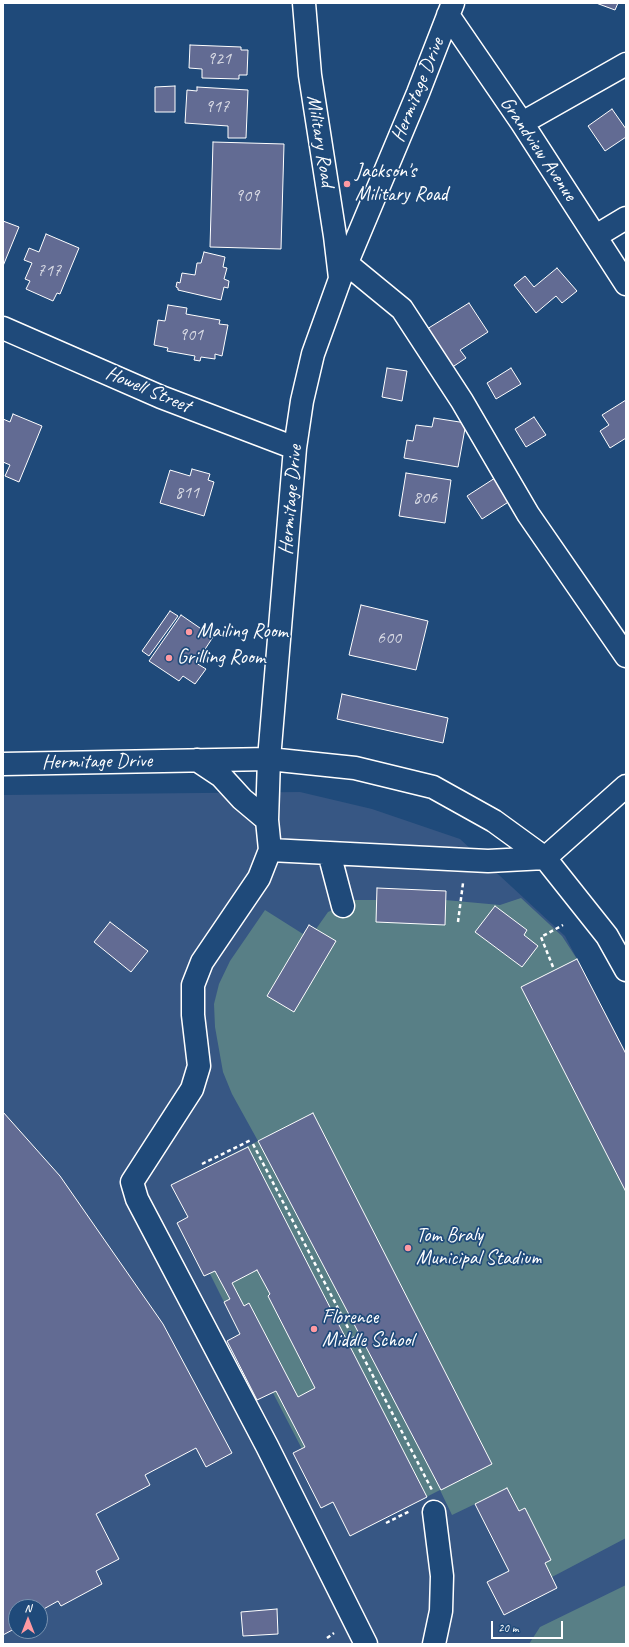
<!DOCTYPE html>
<style>
body{margin:0}
#map{position:relative;width:629px;height:1647px;overflow:hidden;background:#1f4a7a;font-family:Caveat,sans-serif}
canvas{display:block}
.frame{position:absolute;inset:0;border:4px solid #fff;pointer-events:none}
.north{position:absolute;left:8px;top:1599px;width:40px;height:40px;box-sizing:border-box;background:#1f4a7a;border:1px solid #7992af;border-radius:50%;rotate:0deg;font-size:11px;font-weight:700;line-height:16px;text-align:center;color:#fff}
.north::after{content:'';display:block;margin:auto;width:14px;height:18px;background:#ff9aa2;clip-path:polygon(50% 0,100% 100%,50% 72%,0 100%)}
.scale{position:absolute;left:491px;top:1621px;width:72px;height:18px;box-sizing:border-box;border:2px solid #fff;border-top:0;padding-left:5px;font-size:12px;line-height:14px;white-space:nowrap;color:#fff;-webkit-text-stroke:3px #1f4a7a;paint-order:stroke}
</style>
<div id="map">
<canvas width="629" height="1647"></canvas>
<div class="frame"></div>
<div class="north">N</div>
<div class="scale">20 m</div>
</div>
<script>
const context = document.querySelector('canvas').getContext('2d');
context.lineJoin = 'round';
function paint(path, color) {
  context.fillStyle = color;
  context.fill(path, 'evenodd');
}
function shape(rows) {
  const path = new Path2D();
  for (const r of rows) {
    path.moveTo(r[0], r[1]);
    for (let i = 2; i < r.length; i += 2) path.lineTo(r[i], r[i + 1]);
  }
  return path;
}
function trace(path, color, width, dash) {
  context.strokeStyle = color;
  context.lineWidth = width;
  context.lineCap = dash ? 'butt' : 'round';
  context.setLineDash(dash || []);
  context.stroke(path);
}
function write(font, color, halo, rows, align = 'center') {
  context.font = font + ' Caveat,sans-serif';
  context.lineWidth = 3.5;
  context.setLineDash([]);
  context.textBaseline = 'middle';
  context.strokeStyle = halo;
  context.fillStyle = color;
  for (const [text, x, y, turn = 0] of rows) {
    context.save();
    context.translate(x, y);
    context.rotate((+turn || 0) * Math.PI / 180);
    context.textAlign = isNaN(turn) ? turn : align;
    if (halo) context.strokeText(text, 0, 0);
    context.fillText(text, 0, 0);
    context.restore();
  }
}
const built = shape([
 [300,792,372,809,460,839,565,936,626,1052,626,1644,3,1644,3,795],
 [16,1607,40,1607,40,1631,16,1631]
]);
const green = shape([
 [521,898,562,936,577,959,626,1054,626,1538,552,1577,557,1588,504,1615,487,1582,509,1571,475,1504,452,1515,440,1490,350,1536,333,1502,321,1508,293,1453,302,1449,273,1393,257,1400,227,1341,240,1334,210,1274,204,1276,177,1223,188,1217,171,1185,258,1141,232,1094,223,1072,215,1027,214,1004,219,984,230,961,265,910,303,934,309,925,316,929,328,912,355,900,445,900,500,905],
 [626,1585,626,1644,529,1644,540,1627]
]);
const building = shape([
 [596,3,618,3,615,10,596,3],
 [190,45,241,47,241,50,248,50,247,75,239,75,239,79,202,78,202,69,189,68,190,45],
 [175,86,175,112,155,112,155,87,175,86],
 [197,87,248,90,246,138,228,138,228,126,185,123,187,90,197,91,197,87],
 [612,109,626,129,626,137,605,151,588,126,612,109],
 [213,142,284,144,281,249,210,247,213,142],
 [3,221,19,227,3,266,3,221],
 [46,234,79,248,60,294,57,293,53,301,26,289,30,281,25,279,32,263,24,260,29,248,39,252,46,234],
 [204,252,225,257,223,267,227,268,224,279,229,281,228,288,224,287,221,300,178,290,178,288,176,287,177,282,180,283,182,273,195,275,197,263,201,263,204,252],
 [557,268,577,291,562,303,556,296,536,313,514,285,525,276,534,287,557,268],
 [469,303,488,332,460,350,466,358,451,368,427,329,469,303],
 [168,305,187,308,186,314,220,320,219,324,228,325,222,356,215,354,215,359,201,357,200,361,194,360,195,356,167,351,168,348,154,345,158,320,165,321,168,305],
 [387,368,407,371,402,401,382,397,387,368],
 [511,368,521,384,496,399,487,383,511,368],
 [626,400,626,438,610,448,600,431,609,425,602,415,626,400],
 [13,414,42,426,19,482,5,476,10,465,3,462,3,419,10,422,13,414],
 [534,417,546,435,526,447,515,429,534,417],
 [434,418,466,423,458,467,404,458,407,440,413,441,416,425,432,427,434,418],
 [192,469,210,474,208,480,214,482,204,516,160,503,170,470,190,476,192,469],
 [406,473,451,480,445,523,399,516,406,473],
 [495,478,510,501,482,519,467,496,495,478],
 [361,605,428,621,416,670,349,655,361,605],
 [170,611,178,616,149,656,142,651,170,611],
 [181,615,213,637,196,663,206,669,195,684,183,676,179,681,149,661,181,615],
 [342,694,448,718,443,743,337,719,342,694],
 [377,888,446,891,445,925,376,922,377,888],
 [495,906,527,930,524,935,538,946,522,967,475,932,495,906],
 [110,922,148,951,131,972,94,942,110,922],
 [309,925,336,941,294,1012,267,996,309,925],
 [577,959,626,1054,626,1192,521,987,577,959],
 [3,1112,60,1176,163,1324,232,1453,206,1467,196,1448,145,1475,150,1485,96,1514,119,1559,96,1571,102,1584,61,1606,58,1601,40,1611,40,1607,16,1607,16,1628,3,1635,3,1112],
 [313,1113,492,1464,441,1490,258,1141,313,1113],
 [248,1147,427,1497,350,1536,333,1502,321,1508,293,1453,305,1447,276,1391,257,1400,227,1341,240,1334,224,1302,230,1299,215,1271,204,1276,177,1223,188,1217,171,1185,248,1147],
 [257,1270,270,1294,268,1296,315,1388,298,1397,249,1303,244,1306,232,1283,257,1270],
 [507,1488,519,1511,525,1508,551,1560,545,1563,557,1588,504,1615,487,1582,509,1571,475,1504,507,1488],
 [277,1609,278,1634,243,1636,241,1612,277,1609]
]);
const path = shape([
 [458,922,463,883],
 [553,967,541,937,563,925],
 [253,1144,432,1490],
 [202,1164,251,1140],
 [386,1523,410,1511],
 [327,1638,334,1633]
]);
const minor = shape([
 [304,3,310,75,335,236,340,278],
 [448,15,522,123,626,284],
 [522,123,626,64],
 [596,236,626,218],
 [346,263,402,309,462,401,528,514,626,656],
 [3,328,161,397,295,448],
 [197,760,221,776,242,799,267,820],
 [3,764,269,759,355,768,433,787,494,821,545,858,607,936,626,970],
 [270,850,488,861,545,858,626,786],
 [329,853,343,906],
 [434,1512,442,1576,441,1611,434,1644],
 [366,1644,267,1446,137,1199,132,1182,192,1089,199,1066,193,1015,193,985,202,962,259,878,270,850,267,820,269,759,295,448,302,401,313,354,340,279,418,93,453,3]
]);
const markers = [
 [347,184,4,"#ff9aa2"],
 [189,632,4,"#ff9aa2"],
 [169,658,4,"#ff9aa2"],
 [408,1248,4,"#ff9aa2"],
 [314,1329,4,"#ff9aa2"]
];
const numberNames = [
 ["921",219,59],
 ["917",217,107],
 ["909",247,196],
 ["717",49,271],
 ["901",191,335],
 ["811",187,493],
 ["806",425,498],
 ["600",389,638]
];
const streetNames = [
 ["Hermitage Drive",418,90,-68],
 ["Military Road",320,141,81],
 ["Grandview Avenue",538,149,56],
 ["Howell Street",148,390,23],
 ["Hermitage Drive",291,500,-85],
 ["Hermitage Drive",97,762,-1]
];
const poiNames = [
 ["Jackson's",355,172],
 ["Military Road",355,195],
 ["Mailing Room",197,632],
 ["Grilling Room",177,658],
 ["Tom Braly",416,1236],
 ["Municipal Stadium",416,1259],
 ["Florence",322,1318],
 ["Middle School",322,1341]
];
paint(built, '#375784');
paint(green, '#587f86');
paint(building, '#626b93');
trace(building, '#fff', 1);
trace(minor, '#fff', 25);
trace(path, '#fff', 2.5, [4, 3]);
trace(minor, '#1f4a7a', 22);
for (const [x, y, r, color] of markers) {
  const dot = new Path2D();
  dot.arc(x, y, r, 0, 2 * Math.PI);
  context.fillStyle = color;
  context.fill(dot);
  trace(dot, '#1f4a7a', 1.5);
}
write('18px', '#d8dae4', null, numberNames);
write('20px', '#fff', '#1f4a7a', streetNames);
write('20px', '#fff', '#1f4a7a', poiNames, 'left');
</script>
